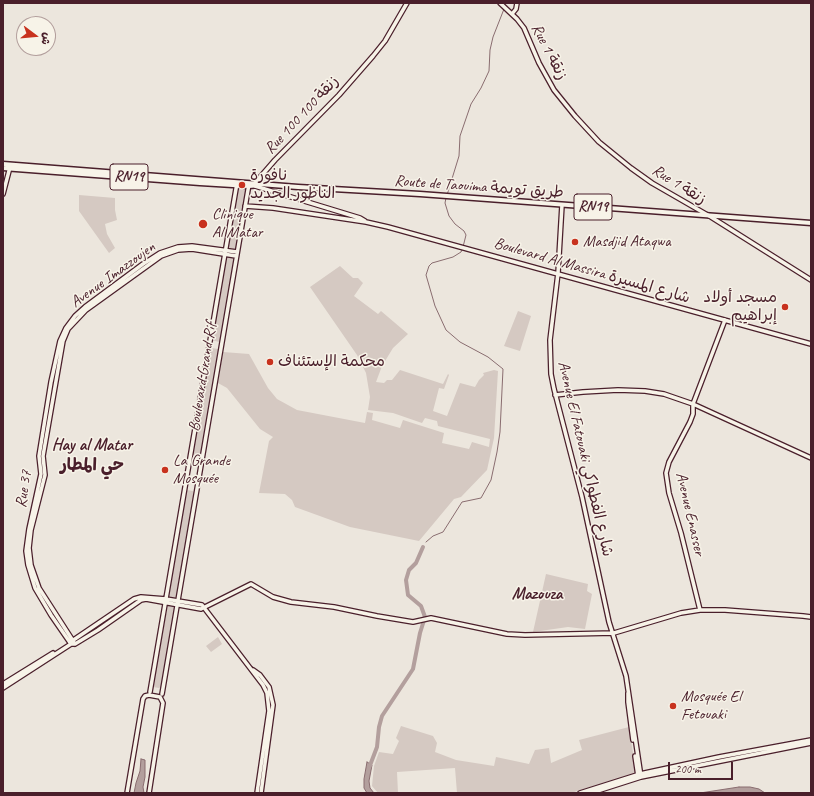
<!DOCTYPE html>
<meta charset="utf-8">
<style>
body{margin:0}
#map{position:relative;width:814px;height:796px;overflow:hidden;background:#ece6dd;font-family:Caveat,"Playpen Sans Arabic",sans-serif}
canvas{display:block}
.frame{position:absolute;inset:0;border:4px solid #4a1f2b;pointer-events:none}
.north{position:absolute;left:16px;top:16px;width:40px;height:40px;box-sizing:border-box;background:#f7f3e8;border:1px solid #b29e9c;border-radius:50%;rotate:106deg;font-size:11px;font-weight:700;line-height:16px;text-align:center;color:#4a1f2b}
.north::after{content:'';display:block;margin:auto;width:14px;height:18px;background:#c8321e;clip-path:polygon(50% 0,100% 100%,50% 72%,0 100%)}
.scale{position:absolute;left:668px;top:762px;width:65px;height:18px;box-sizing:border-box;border:2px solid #4a1f2b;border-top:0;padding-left:5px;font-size:12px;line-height:14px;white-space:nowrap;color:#4a1f2b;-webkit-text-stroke:3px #f7f3e8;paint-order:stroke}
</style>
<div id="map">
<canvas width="814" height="796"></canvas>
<div class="frame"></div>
<div class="north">ش</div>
<div class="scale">200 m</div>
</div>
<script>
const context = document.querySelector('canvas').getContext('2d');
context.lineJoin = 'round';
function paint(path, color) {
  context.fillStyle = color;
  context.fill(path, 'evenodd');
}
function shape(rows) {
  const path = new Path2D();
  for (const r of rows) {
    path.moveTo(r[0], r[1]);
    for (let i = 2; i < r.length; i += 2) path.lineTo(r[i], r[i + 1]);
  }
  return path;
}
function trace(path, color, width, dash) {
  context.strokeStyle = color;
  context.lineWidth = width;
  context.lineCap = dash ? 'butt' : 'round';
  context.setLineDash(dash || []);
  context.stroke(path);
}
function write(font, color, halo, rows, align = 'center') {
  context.font = font + ' Caveat,"Playpen Sans Arabic",sans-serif';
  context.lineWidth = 3;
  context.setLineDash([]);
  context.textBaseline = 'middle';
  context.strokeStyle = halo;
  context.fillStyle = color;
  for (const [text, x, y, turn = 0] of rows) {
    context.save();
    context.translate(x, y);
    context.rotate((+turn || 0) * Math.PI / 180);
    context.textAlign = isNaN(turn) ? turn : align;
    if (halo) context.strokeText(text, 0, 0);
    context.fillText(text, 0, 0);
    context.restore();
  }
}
const green = shape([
 [239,187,247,188,236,248,235,249,229,248,228,247],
 [79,195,115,198,115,210,117,220,105,224,107,234,115,248,109,253,79,211],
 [227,256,235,257,221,341,219,342,212,340],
 [340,266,353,278,358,278,363,283,354,296,378,314,381,311,408,334,393,348,382,366,376,382,384,383,387,380,392,380,400,370,443,384,448,374,449,375,444,389,439,388,433,411,447,416,460,383,475,387,479,380,484,375,483,373,494,370,498,371,494,438,487,470,461,497,454,499,419,541,350,527,295,507,292,500,285,494,259,493,269,441,273,437,260,429,227,388,218,383,223,352,249,354,268,388,277,399,297,410,365,423,367,412,373,413,372,420,400,428,403,420,444,433,442,443,469,449,472,442,489,447,490,439,438,426,437,421,425,418,422,423,393,413,368,410,370,397,366,373,357,355,310,287],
 [518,311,531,316,520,351,504,346],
 [212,348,218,349,219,351,201,456,199,457,193,455,211,349],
 [187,490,193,491,194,493,176,597,175,598,168,596],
 [546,574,588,584,587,591,592,594,585,629,568,627,533,632],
 [168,604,174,605,175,607,161,687,159,688,153,687,153,685],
 [218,637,222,644,211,652,206,646],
 [401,726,433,736,437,743,435,752,456,760,494,766,496,757,529,764,535,750,549,748,551,763,582,750,579,740,629,727,636,773,571,793,457,793,455,768,397,772,398,793,378,793,372,786,374,766,379,752,393,754,399,741,396,738]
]);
const water = shape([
 [141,759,145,760,145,777,143,787,144,793,134,793,136,783,140,771,141,759],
 [367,762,372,765,369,781,370,788,374,793,367,793,364,788,364,779,367,762],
 [739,787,750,787,759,789,765,793,700,793,739,787]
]);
const stream = shape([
 [447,195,459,156,460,136,471,104,481,88,489,71,490,50,493,37,504,9],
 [446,198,445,203,449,216,455,224,464,231,466,235,463,247],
 [426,542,433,536,443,532,462,502,481,498,491,480,497,452,500,432,503,369,488,357,460,342,446,330,435,306,426,275,429,266,432,263,453,257,461,252,462,250]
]);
const river = shape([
 [369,768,377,747,379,727,382,716,413,669,420,633,425,617,421,606,408,595,406,580,409,570,416,563,423,547]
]);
const secondary = shape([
 [500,3,517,19,524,28,539,63,554,90,575,116,599,142,631,168,652,183,711,217,811,280],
 [512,14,516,9,517,3],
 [3,194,10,167],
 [562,205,558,273,550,340,551,374,554,389,582,497,609,622,626,676,641,777],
 [245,206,273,208,366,222,388,227,811,344],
 [365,221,360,218,255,186,255,183,275,160,339,95,373,56,385,41,407,3],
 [555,395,583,392,618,390,645,391,664,394,693,404,811,458],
 [700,610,681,533,669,493,666,473,669,462,690,422,693,414,693,404,725,320],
 [72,641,134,599,141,597,166,599,202,605,263,685,267,693,269,711,257,793],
 [71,644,51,615,35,588,28,565,26,551,29,529,41,474,39,456,51,382,60,341,66,328,75,316,85,307,143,264,160,253,178,247,192,246,237,252],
 [75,644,39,588,31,565,29,548,31,530,45,475,43,456,63,341,68,329,86,310,161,256,178,250,192,249,236,256],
 [253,670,260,675,269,687,273,705,261,793],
 [3,684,53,653],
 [3,688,71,644,75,644,98,630,141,600,146,599,201,609,251,584,273,597,291,602,334,607,377,616,413,622,431,618,507,634,525,635,614,633,681,613,700,610,725,610,803,616,811,617],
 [150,692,237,183],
 [628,693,628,702,633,740],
 [162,694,249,184],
 [635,756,638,776],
 [127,793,143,699,145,696,149,695,160,697,163,703,149,793],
 [580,793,640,774,719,757,811,740],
 [591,793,641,777,811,743]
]);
const primary = shape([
 [3,164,298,187,420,194,811,223],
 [3,168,200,183,249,186,260,185]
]);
const markers = [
 [242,185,4,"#c8321e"],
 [203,224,5,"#c8321e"],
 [575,242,4,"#c8321e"],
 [785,307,4,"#c8321e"],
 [270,362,4,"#c8321e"],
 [165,470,4,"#c8321e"],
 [673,706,4,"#c8321e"]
];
const shields = [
 [129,177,38],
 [593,207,38]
];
const shieldNames = [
 ["RN19",129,177],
 ["RN19",593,207]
];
const streetNames = [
 ["Rue زنقة 1",549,52,63],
 ["Rue 100 زنقة 100",302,115,-47],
 ["Rue 1 زنقة",679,185,32],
 ["Route de Taouima طريق تويمة",479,187,4],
 ["Boulevard Al Massira شارع المسيرة",592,271,16],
 ["Avenue Imazzoujen",113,275,-36],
 ["Boulevard Grand Rif",203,377,-81],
 ["Avenue El Fatouaki شارع الفطواكي",585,459,77],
 ["Rue 37",24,489,-81],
 ["Avenue Enasser",690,514,77]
];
const poiNames = [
 ["نافورة",250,176],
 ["الناظور الجديد",250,194],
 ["Clinique",212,215],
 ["Al Matar",212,233],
 ["Masdjid Ataqwa",583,242],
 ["مسجد أولاد",777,298,"right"],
 ["إبراهيم",777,316,"right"],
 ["محكمة الإستئناف",278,362],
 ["La Grande",173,461],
 ["Mosquée",173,479],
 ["Mosquée El",681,697],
 ["Fetouaki",681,715]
];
const neighbourhoodNames = [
 ["Hay al Matar",92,446],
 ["حي المطار",92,466],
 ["Mazouza",537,595]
];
paint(green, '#d5c9c2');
paint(water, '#b39f9d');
trace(water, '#896c6f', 1);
trace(stream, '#896c6f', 1);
trace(river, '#b39f9d', 4);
trace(secondary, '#4a1f2b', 6);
trace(primary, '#4a1f2b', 7);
trace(secondary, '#f7f3e8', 3.5);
trace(primary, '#f7f3e8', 4);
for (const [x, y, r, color] of markers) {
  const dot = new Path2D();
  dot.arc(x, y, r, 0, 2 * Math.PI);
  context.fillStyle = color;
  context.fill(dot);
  trace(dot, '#f7f3e8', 1.5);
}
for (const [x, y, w] of shields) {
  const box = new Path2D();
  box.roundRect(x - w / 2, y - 13, w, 26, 3);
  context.fillStyle = '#f7f3e8';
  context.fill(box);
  trace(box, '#4a1f2b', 1);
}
write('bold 15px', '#4a1f2b', null, shieldNames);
write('16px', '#4a1f2b', '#f7f3e8', streetNames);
write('16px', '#4a1f2b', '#f7f3e8', poiNames, 'left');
write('bold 17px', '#4a1f2b', '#f7f3e8', neighbourhoodNames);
</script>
